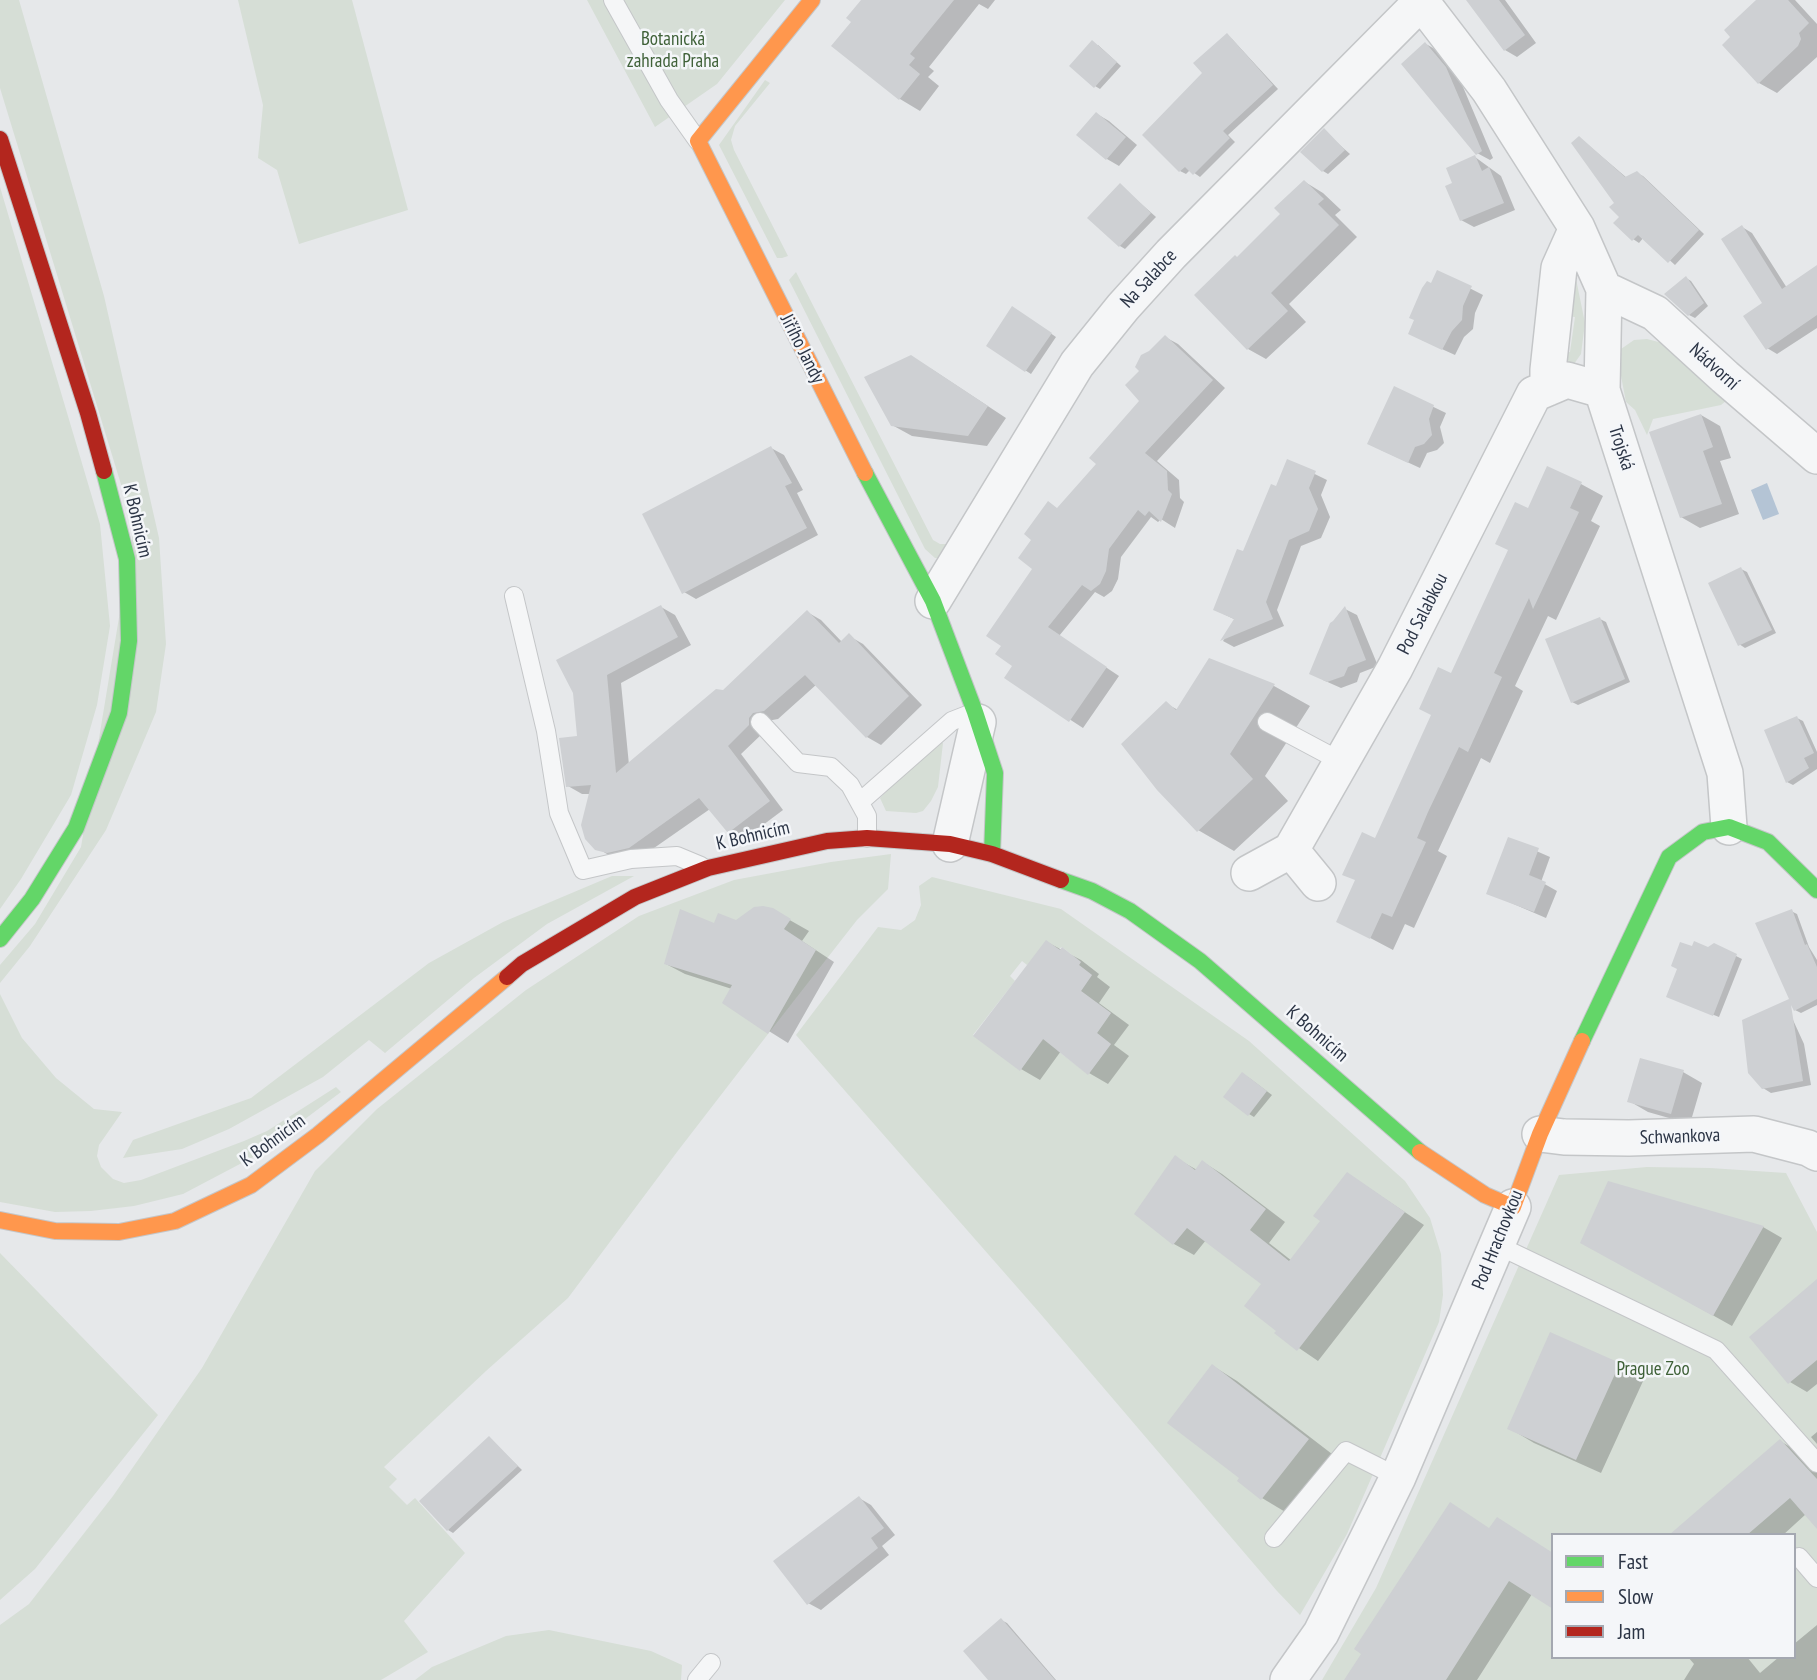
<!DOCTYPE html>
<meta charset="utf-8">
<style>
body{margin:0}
#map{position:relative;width:1817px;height:1680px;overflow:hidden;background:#e6e8ea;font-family:"PT Sans Narrow",sans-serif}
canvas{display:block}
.legend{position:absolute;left:1551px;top:1533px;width:245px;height:126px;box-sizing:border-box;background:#f4f6f9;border:2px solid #a4a8b1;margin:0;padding:9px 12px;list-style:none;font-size:21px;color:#2b3445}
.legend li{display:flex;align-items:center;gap:14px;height:35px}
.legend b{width:35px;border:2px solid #a4a8b1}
</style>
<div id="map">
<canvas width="1817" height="1680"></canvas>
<ul class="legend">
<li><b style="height:9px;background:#63d668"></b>Fast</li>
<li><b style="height:9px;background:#ff974d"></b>Slow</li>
<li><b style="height:9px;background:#b3261e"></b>Jam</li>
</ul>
</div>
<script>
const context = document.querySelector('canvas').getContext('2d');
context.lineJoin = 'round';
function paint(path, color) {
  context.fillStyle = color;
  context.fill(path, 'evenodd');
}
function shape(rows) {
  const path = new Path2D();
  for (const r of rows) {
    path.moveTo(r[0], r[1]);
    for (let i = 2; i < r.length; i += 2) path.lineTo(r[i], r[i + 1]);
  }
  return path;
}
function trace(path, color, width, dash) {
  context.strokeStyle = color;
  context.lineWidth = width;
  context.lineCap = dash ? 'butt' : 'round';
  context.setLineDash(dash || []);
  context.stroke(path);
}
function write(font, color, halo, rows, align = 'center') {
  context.font = font + ' "PT Sans Narrow",sans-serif';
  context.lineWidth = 5;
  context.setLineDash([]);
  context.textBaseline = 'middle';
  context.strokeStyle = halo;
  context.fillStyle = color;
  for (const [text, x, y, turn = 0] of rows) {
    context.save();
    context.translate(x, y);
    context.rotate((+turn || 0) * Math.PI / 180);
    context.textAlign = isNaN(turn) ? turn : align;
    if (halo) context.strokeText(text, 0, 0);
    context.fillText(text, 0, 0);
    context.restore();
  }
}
const green = shape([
 [0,0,19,0,104,296,159,538,166,644,156,712,106,830,30,946,0,983,0,965,35,924,81,847,134,527,0,88],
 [238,0,352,0,408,210,299,244,277,170,258,158,263,105],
 [587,0,785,0,717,84,655,127],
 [765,80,770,83,735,126,731,140,734,150,788,256,782,258,777,258,719,145],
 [0,187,100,524,110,626,97,705,71,795,21,879,0,909],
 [796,272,933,540,940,544,947,544,950,554,943,558,935,558,925,549,789,280],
 [1576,279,1585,323,1581,354,1569,371,1562,352,1570,352,1575,317,1566,316,1569,280],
 [1647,339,1666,344,1726,401,1721,405,1653,419,1647,435,1635,410,1626,402,1618,360,1621,349,1634,340],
 [935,742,943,743,938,787,931,801,923,811,916,813,886,811,880,798],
 [891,854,888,889,857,920,768,1034,677,1152,568,1298,486,1371,384,1467,397,1479,389,1487,407,1505,415,1498,465,1553,404,1621,428,1652,381,1680,0,1680,0,1625,29,1604,113,1496,202,1368,315,1171,377,1109,526,990,639,916,734,880,831,862],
 [612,876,634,876,547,924,474,978,385,1053,369,1040,323,1077,229,1129,182,1149,123,1158,133,1140,251,1098,429,963,503,922],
 [932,877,1061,909,1249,1041,1405,1181,1430,1218,1441,1254,1443,1295,1439,1322,1347,1534,1300,1615,1277,1591,1038,1311,796,1035,878,927,901,930,915,920,921,905,919,886],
 [1062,947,1081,962,1079,965,1092,975,1081,991,1111,1013,1097,1033,1111,1044,1088,1074,1058,1051,1054,1025,1020,1070,973,1035,1015,981,1010,976,1022,961,1027,965],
 [0,994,22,1038,56,1078,94,1109,122,1112,99,1145,97,1156,101,1167,113,1179,124,1183,141,1180,244,1141,267,1131,336,1087,341,1092,257,1155,183,1194,134,1206,91,1211,55,1212,0,1202],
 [1647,1167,1710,1168,1786,1173,1817,1232,1817,1680,1322,1680,1376,1588,1559,1175],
 [1553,1535,1794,1535,1794,1657,1553,1657],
 [0,1253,158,1415,35,1569,0,1600],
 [549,1630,651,1651,682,1665,681,1680,415,1680,432,1667,506,1636]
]);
const water = shape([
 [1767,483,1779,514,1763,520,1751,490]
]);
const shadow = shape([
 [863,0,995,0,988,9,979,4,929,67,934,71,928,77,939,86,920,111,900,99,853,22],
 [1470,0,1505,0,1536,43,1517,57,1505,50],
 [1759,0,1795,0,1817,24,1817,57,1777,93,1759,83],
 [1227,36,1232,39,1278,89,1228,135,1235,142,1200,177,1190,170,1186,174,1180,171,1205,73],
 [1426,44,1438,51,1458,75,1493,158,1490,160,1477,153],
 [1098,45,1121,66,1100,89,1095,86],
 [1097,114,1109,121,1137,145,1119,166,1107,159],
 [1324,131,1350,154,1328,174,1323,171],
 [1580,138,1627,178,1637,173,1643,176,1704,234,1675,265,1644,237,1639,243,1633,239,1616,203],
 [1475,157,1501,176,1515,210,1474,227,1461,220,1454,184],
 [1305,182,1323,193,1341,210,1335,215,1357,237,1289,304,1306,322,1266,359,1248,349,1238,259,1283,214],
 [1120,185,1156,217,1125,249,1120,246],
 [1742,227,1752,233,1787,288,1817,267,1817,328,1777,354,1767,348,1764,303],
 [1438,272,1483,295,1475,313,1473,329,1464,337,1455,355,1422,340,1416,320],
 [1686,278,1691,281,1708,306,1695,318,1689,315],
 [1018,311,1056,337,1031,374,988,346],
 [1165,337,1178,344,1225,388,1157,461,1179,480,1180,498,1184,502,1175,528,1161,519,1158,522,1151,517,1121,557,1118,579,1112,591,1104,597,1095,592,1059,636,1119,676,1083,728,1006,678,1014,665,1003,645,1059,509,1099,464,1141,401,1141,371,1150,352],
 [930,368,1006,418,987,446,912,436,892,425],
 [1394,388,1446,413,1440,427,1444,443,1437,450,1427,453,1420,468,1381,450],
 [1701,415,1720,426,1731,458,1720,461,1739,514,1700,528,1681,517],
 [771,448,784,455,803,490,797,493,818,535,696,599,684,592],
 [1288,461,1327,480,1321,495,1330,517,1321,538,1301,546,1277,610,1284,626,1234,647,1223,641,1236,620,1215,610,1277,489],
 [1581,484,1603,496,1591,521,1600,526,1556,620,1548,616,1515,686,1523,691,1490,763,1481,758,1450,825,1438,851,1447,856,1414,928,1405,924,1393,950,1338,921,1529,510],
 [1741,569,1747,572,1776,633,1745,648,1739,644],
 [661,607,675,615,691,645,621,683,629,765,723,692,807,612,821,620,842,642,849,636,863,644,922,705,881,745,867,737,817,684,778,719,767,721,763,733,741,754,783,810,743,840,729,832,710,809,644,855,612,857,597,848,591,794,582,794,568,786,578,738,575,692],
 [1345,609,1357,615,1378,666,1360,673,1357,682,1341,688,1323,680],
 [1600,619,1606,622,1630,682,1578,705,1572,702],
 [1210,660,1274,686,1310,706,1265,776,1288,801,1234,851,1198,830,1167,704,1178,710],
 [1797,718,1803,721,1817,752,1817,769,1793,785,1787,782],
 [1509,839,1550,857,1541,882,1557,891,1546,918,1488,893],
 [772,910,809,931,802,941,834,962,788,1043,724,1003,732,989,685,974,666,964,715,925,736,922],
 [1791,911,1797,914,1809,947,1817,960,1817,1005,1801,1013,1795,1010],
 [1047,942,1081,960,1099,974,1097,977,1110,987,1099,1003,1129,1025,1114,1045,1129,1056,1108,1084,1089,1073,1061,1051,1040,1080,1021,1069],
 [1736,956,1742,959,1719,1017,1673,999],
 [1788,1009,1804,1044,1811,1085,1771,1093,1763,1088],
 [1683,1072,1702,1083,1690,1124,1648,1112,1629,1101],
 [1248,1077,1272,1095,1254,1117,1249,1114],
 [1176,1158,1197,1170,1203,1162,1222,1174,1285,1222,1269,1243,1292,1261,1323,1221,1348,1174,1424,1225,1318,1361,1277,1333,1278,1331,1264,1283,1206,1240,1194,1255,1174,1244,1136,1214],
 [1763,1227,1782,1238,1732,1326,1582,1242],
 [1817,1281,1817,1384,1807,1392,1790,1382],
 [1619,1365,1644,1379,1601,1473,1534,1443,1509,1428],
 [1213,1366,1237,1381,1332,1454,1287,1513,1262,1498,1241,1478],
 [1817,1432,1817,1444,1811,1437],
 [489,1438,522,1470,453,1533,448,1530],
 [1780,1441,1802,1454,1817,1470,1817,1527,1806,1514,1783,1535,1671,1535],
 [859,1498,871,1505,895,1535,882,1546,889,1555,821,1610,808,1603],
 [1473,1518,1532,1594,1477,1680,1375,1680],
 [1001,1620,1007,1623,1056,1680,990,1680],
 [1817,1625,1817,1680,1684,1680,1694,1664,1688,1657,1747,1657,1760,1673,1779,1657,1794,1657,1794,1644]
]);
const building = shape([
 [861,0,954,0,910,54,915,58,909,65,920,74,899,100,831,46,851,22,846,18],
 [1466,0,1499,0,1525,35,1504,51],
 [1756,0,1788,0,1809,23,1799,33,1801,39,1798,46,1758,84,1722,45,1730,37,1724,30],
 [1227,33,1273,85,1223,131,1230,138,1193,175,1185,167,1179,172,1142,135,1202,73,1193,63],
 [1092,40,1117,62,1094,88,1069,66],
 [1425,42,1446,67,1482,151,1476,155,1401,64],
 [1096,112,1126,137,1106,160,1076,135],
 [1324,128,1345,150,1322,172,1300,152],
 [1579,136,1625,177,1637,171,1699,230,1668,263,1638,235,1632,241,1613,223,1619,217,1609,207,1614,203,1571,143],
 [1475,155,1482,171,1489,167,1504,203,1460,221,1445,186,1452,183,1446,168],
 [1304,180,1324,199,1318,204,1339,225,1271,293,1288,311,1247,350,1194,295,1235,255,1237,257,1280,214,1274,208],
 [1120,183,1151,213,1119,247,1087,218],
 [1742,225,1782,289,1817,265,1817,315,1766,350,1743,316,1762,303,1721,239],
 [1437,270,1472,286,1463,306,1462,320,1452,331,1442,350,1408,334,1414,320,1409,318,1422,288,1427,281,1431,283],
 [1686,276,1704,303,1688,316,1664,294],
 [1012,306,1052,333,1025,372,986,346],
 [1165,335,1213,380,1145,453,1167,471,1168,490,1172,494,1161,522,1149,511,1145,516,1138,510,1109,549,1106,571,1100,584,1091,591,1082,585,1048,627,1107,667,1069,722,1004,678,1012,666,995,654,1001,646,986,636,1032,569,1018,558,1031,540,1024,534,1048,501,1057,508,1096,464,1089,458,1139,401,1125,385,1139,371,1135,367,1141,355,1149,351],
 [911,355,988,406,968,436,891,426,864,377],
 [1394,386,1434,405,1429,419,1432,435,1424,444,1415,447,1408,463,1367,444],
 [1701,414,1713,447,1703,451,1722,504,1680,518,1649,432],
 [771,446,792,483,785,486,807,528,682,594,642,514],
 [1287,459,1316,471,1309,488,1318,509,1309,531,1289,540,1266,602,1273,619,1220,641,1234,619,1213,610,1237,549,1243,551,1271,484,1276,486],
 [1547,466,1582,482,1570,508,1579,512,1533,609,1529,598,1494,673,1502,677,1468,752,1459,747,1428,812,1417,838,1426,842,1392,917,1382,913,1370,939,1336,922,1355,880,1342,875,1362,832,1375,838,1431,715,1419,709,1438,667,1451,673,1508,550,1495,544,1515,502,1528,508],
 [1741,567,1772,630,1738,646,1708,583],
 [661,605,678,637,607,675,616,773,716,689,723,690,807,610,839,643,849,633,909,696,866,738,805,675,764,711,753,713,749,718,749,725,728,746,770,801,728,833,699,798,629,848,607,853,595,850,585,839,581,825,591,785,566,787,559,738,577,736,573,693,556,660],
 [1345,606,1366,660,1348,667,1344,676,1327,682,1309,674,1330,623,1333,621],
 [1600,617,1625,679,1571,703,1545,639],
 [1209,658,1275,684,1230,754,1253,779,1197,832,1157,790,1121,744,1166,701,1176,710],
 [1797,716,1814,753,1804,758,1809,768,1786,783,1764,730],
 [1508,837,1539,848,1529,875,1546,882,1534,912,1486,894],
 [763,906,773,908,791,919,784,929,816,950,768,1034,722,1003,732,985,664,964,680,909,714,923,718,913,736,920,754,907],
 [1792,909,1805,945,1807,944,1817,967,1817,999,1794,1011,1791,1005,1803,1081,1762,1089,1748,1073,1742,1020,1789,999,1755,923],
 [1046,940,1060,950,1062,947,1081,962,1079,965,1092,975,1081,991,1111,1013,1097,1033,1111,1044,1088,1075,1043,1039,1020,1071,973,1036],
 [1694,941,1708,947,1714,943,1737,954,1713,1016,1666,997,1677,969,1671,966,1680,942,1692,946],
 [1640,1058,1684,1070,1671,1114,1627,1102],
 [1242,1072,1267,1091,1248,1116,1223,1097],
 [1175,1155,1195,1170,1202,1160,1266,1209,1250,1230,1289,1261,1320,1221,1313,1216,1347,1172,1405,1212,1297,1351,1274,1333,1276,1331,1244,1306,1261,1284,1187,1228,1173,1245,1134,1214],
 [1608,1181,1764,1226,1713,1316,1580,1243],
 [1817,1279,1817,1360,1788,1384,1749,1337],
 [1550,1332,1620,1363,1576,1460,1507,1429],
 [1212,1364,1309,1439,1261,1500,1237,1481,1239,1478,1167,1423],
 [489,1436,518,1466,447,1531,419,1501],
 [1780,1439,1817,1479,1817,1529,1790,1498,1747,1535,1669,1535],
 [859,1496,884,1528,871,1538,878,1548,807,1605,773,1561],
 [1450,1502,1489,1528,1497,1517,1553,1553,1553,1609,1509,1581,1446,1680,1344,1680,1361,1654,1354,1649],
 [1001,1618,1055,1680,988,1680,963,1651]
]);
const lane = shape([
 [613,0,669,100,698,141],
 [514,596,546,731,559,813,583,870,631,859,677,856,701,866],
 [760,722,798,763,831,767,850,785,867,816,867,838],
 [1267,722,1342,762],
 [861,801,952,721,975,712],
 [1497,1245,1716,1350,1817,1463],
 [1274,1538,1346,1451,1398,1477],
 [1799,1557,1817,1578],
 [697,1680,711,1663]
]);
const street = shape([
 [1420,0,1489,90,1577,228,1604,289,1602,390,1725,773,1729,827],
 [1604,289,1655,313,1725,377,1817,456],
 [1548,388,1548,370,1559,268,1577,228],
 [933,601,1077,364,1123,307,1171,254,1421,2],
 [950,844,978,722],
 [1291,850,1318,883],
 [1249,873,1291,850,1395,668,1534,394,1567,380,1602,390],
 [1540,1134,1564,1137,1629,1138,1754,1134,1808,1148,1817,1153],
 [1288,1680,1321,1633,1398,1477,1513,1207]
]);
const fast = shape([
 [865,473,933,601,975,712,995,773,992,854],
 [1061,880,1092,891,1130,911,1200,961,1420,1152],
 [0,939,32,899,76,828,119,713,129,641,127,559,104,471],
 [1582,1041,1669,857,1703,832,1729,827,1768,842,1817,890]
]);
const slow = shape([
 [812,0,698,141,865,473],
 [1420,1152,1485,1195,1513,1207,1540,1134,1582,1041],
 [0,1220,55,1231,119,1232,175,1221,251,1185,318,1135,507,977]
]);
const jam = shape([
 [0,139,88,413,104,471],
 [507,977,522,964,635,897,708,868,827,841,867,838,950,844,992,854,1061,880]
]);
const parkNames = [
 ["Botanická",673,40],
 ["zahrada Praha",673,62],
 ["Prague Zoo",1653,1370]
];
const streetNames = [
 ["Na Salabce",1149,279,-47],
 ["Jiřího Jandy",802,349,63],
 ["Nádvorní",1714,367,42],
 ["Trojská",1621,448,72],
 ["K Bohnicím",137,521,77],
 ["Pod Salabkou",1423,614,-63],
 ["K Bohnicím",753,836,-13],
 ["K Bohnicím",1317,1034,41],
 ["Schwankova",1680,1137,-2],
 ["K Bohnicím",273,1141,-36],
 ["Pod Hrachovkou",1498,1240,-68]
];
paint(green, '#d6ded6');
paint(water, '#b4c4d5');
paint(shadow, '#0003');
paint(building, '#ced0d3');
trace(lane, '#c4c6c8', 20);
trace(street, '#c4c6c8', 38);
trace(fast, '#c4c6c8', 18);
trace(slow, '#c4c6c8', 18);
trace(jam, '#c4c6c8', 18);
trace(lane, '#f5f6f7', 18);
trace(street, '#f5f6f7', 35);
trace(fast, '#63d668', 16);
trace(slow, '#ff974d', 16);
trace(jam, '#b3261e', 16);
write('19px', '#3f6138', '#f4f6f9', parkNames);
write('19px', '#2b3445', '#f4f6f9', streetNames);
</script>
